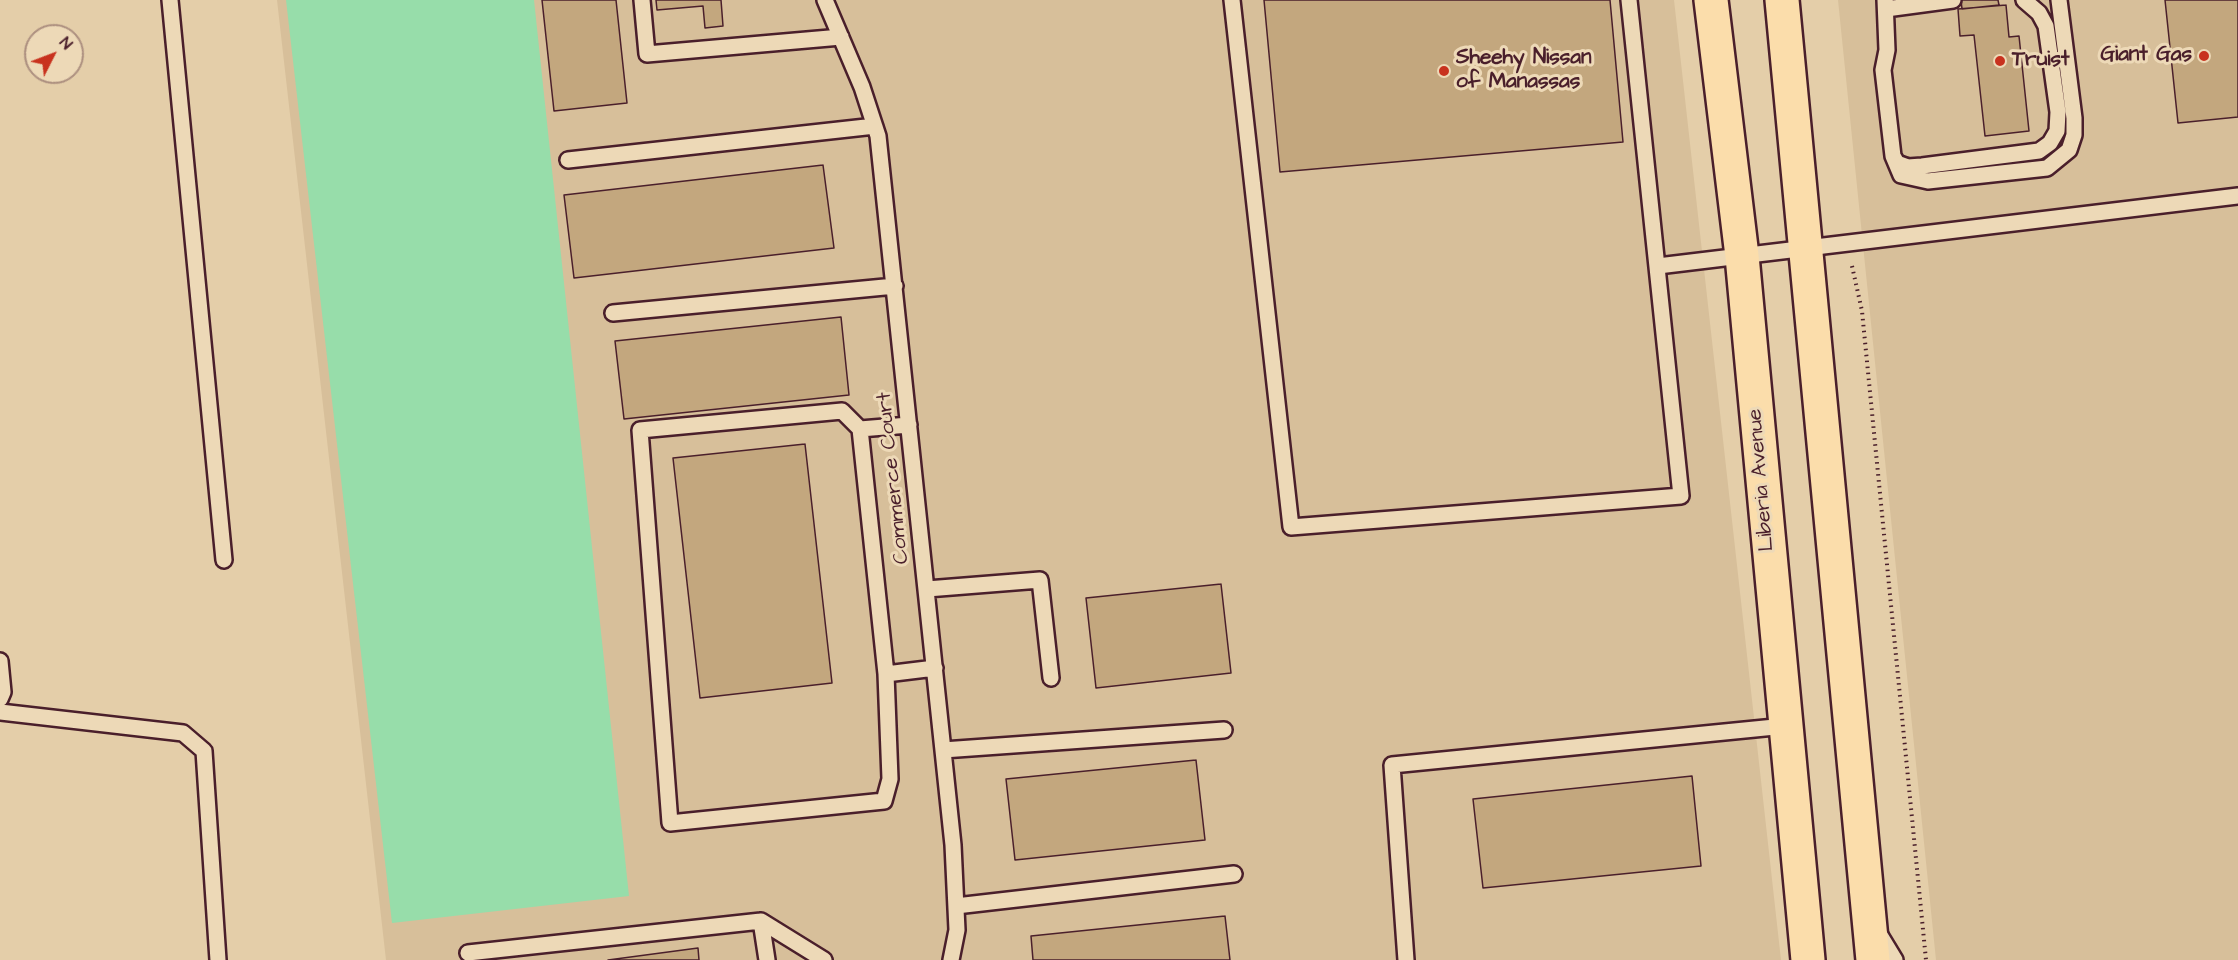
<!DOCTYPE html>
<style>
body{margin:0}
#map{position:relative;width:2238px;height:960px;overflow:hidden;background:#e4cea9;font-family:"Architects Daughter",sans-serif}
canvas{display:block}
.north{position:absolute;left:24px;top:24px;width:60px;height:60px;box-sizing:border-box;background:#edd9b7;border:2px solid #ac8f7f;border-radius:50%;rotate:48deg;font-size:16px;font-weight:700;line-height:24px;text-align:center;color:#4a1f2b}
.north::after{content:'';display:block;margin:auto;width:21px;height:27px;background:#c8321e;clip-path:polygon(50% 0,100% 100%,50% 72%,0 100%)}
</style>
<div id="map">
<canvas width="2238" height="960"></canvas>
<div class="north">N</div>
</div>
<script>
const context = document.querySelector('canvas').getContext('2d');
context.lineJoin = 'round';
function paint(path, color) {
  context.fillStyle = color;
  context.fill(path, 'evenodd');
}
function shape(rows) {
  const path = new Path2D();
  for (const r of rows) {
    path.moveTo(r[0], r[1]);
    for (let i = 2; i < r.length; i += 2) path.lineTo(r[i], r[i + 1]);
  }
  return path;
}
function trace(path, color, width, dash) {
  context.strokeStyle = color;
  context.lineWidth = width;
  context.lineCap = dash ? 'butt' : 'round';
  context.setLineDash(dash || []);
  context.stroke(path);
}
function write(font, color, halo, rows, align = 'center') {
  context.font = font + ' "Architects Daughter",sans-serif';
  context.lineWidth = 6;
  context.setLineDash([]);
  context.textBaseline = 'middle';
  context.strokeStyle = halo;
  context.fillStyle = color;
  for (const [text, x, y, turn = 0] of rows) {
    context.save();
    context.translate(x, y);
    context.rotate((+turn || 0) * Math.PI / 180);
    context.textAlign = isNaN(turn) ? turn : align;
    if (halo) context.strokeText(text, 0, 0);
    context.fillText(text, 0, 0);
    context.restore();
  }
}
const built = shape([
 [277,0,1674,0,1781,960,386,960],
 [1838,0,2238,0,2238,960,1936,960]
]);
const green = shape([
 [286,0,534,0,629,896,392,923]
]);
const building = shape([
 [542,0,616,0,627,103,554,111,542,0],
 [656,0,721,0,723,26,705,28,703,6,657,10,656,0],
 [1264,0,1610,0,1623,142,1280,172,1264,0],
 [1961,0,1998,0,1999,5,1962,9,1961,0],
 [2165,0,2238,0,2238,117,2178,123,2165,0],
 [2006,5,2009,37,2019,36,2029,131,1985,136,1974,35,1960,36,1958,9,2006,5],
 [823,165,834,248,574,278,564,195,823,165],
 [841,317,849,395,624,419,615,341,841,317],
 [805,444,832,683,700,698,673,458,805,444],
 [1221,584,1231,673,1096,688,1086,598,1221,584],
 [1196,760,1205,840,1015,860,1006,779,1196,760],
 [1692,776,1701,866,1483,888,1473,799,1692,776],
 [1225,916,1230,960,1033,960,1031,936,1225,916],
 [698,948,699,960,608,960,698,948]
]);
const path = shape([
 [1852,266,1862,311,1926,960]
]);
const service = shape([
 [170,0,224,560],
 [642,0,647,54,841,37],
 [825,0,862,87,878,136,953,845,957,930,951,960],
 [1232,0,1291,527,1681,496,1629,0],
 [1885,0,1887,50,1883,70,1893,156,1901,175,1928,181,2047,168,2069,150,2074,135,2074,118,2059,0],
 [1886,9,1953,0],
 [1893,156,1897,163,1908,167,1922,166,2039,151,2050,143,2057,131,2058,112,2046,26,2039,13,2024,0],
 [568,160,875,126],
 [1658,266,2238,196],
 [613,313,895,286],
 [860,429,842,411,640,430,670,823,884,801,890,779,886,674,860,429,909,425],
 [927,589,1040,580,1051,678],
 [0,661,3,692,0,699],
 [886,674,935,668],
 [0,712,183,733,204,751,218,960],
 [943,750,1224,730],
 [956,906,1234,874],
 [761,921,767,960],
 [1878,932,1895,960],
 [468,953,761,921,824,960],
 [1406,960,1392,765,1785,726]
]);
const trunk = shape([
 [1711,0,1742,256,1808,960],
 [1782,0,1873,960]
]);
const markers = [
 [2204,56,6,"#c8321e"],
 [2000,61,6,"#c8321e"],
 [1444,71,6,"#c8321e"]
];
const poiNames = [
 ["Giant Gas",2192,56,"right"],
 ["Sheehy Nissan",1456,59],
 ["of Manassas",1456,83],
 ["Truist",2012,61]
];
const streetNames = [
 ["Commerce Court",894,478,-96],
 ["Liberia Avenue",1762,480,-95]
];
paint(built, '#d7bf9a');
paint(green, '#97ddaa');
paint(building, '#c3a77e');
trace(building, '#4a1f2b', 1.5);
trace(service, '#4a1f2b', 20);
trace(trunk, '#4a1f2b', 38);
trace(path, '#4a1f2b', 4, [1.5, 4.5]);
trace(service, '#edd9b7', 15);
trace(trunk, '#fbddab', 33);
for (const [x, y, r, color] of markers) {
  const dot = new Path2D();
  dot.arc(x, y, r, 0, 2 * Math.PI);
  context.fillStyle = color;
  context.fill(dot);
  trace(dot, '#edd9b7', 2);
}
write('bold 21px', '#4a1f2b', '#edd9b7', poiNames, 'left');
write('21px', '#4a1f2b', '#edd9b7', streetNames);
</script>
